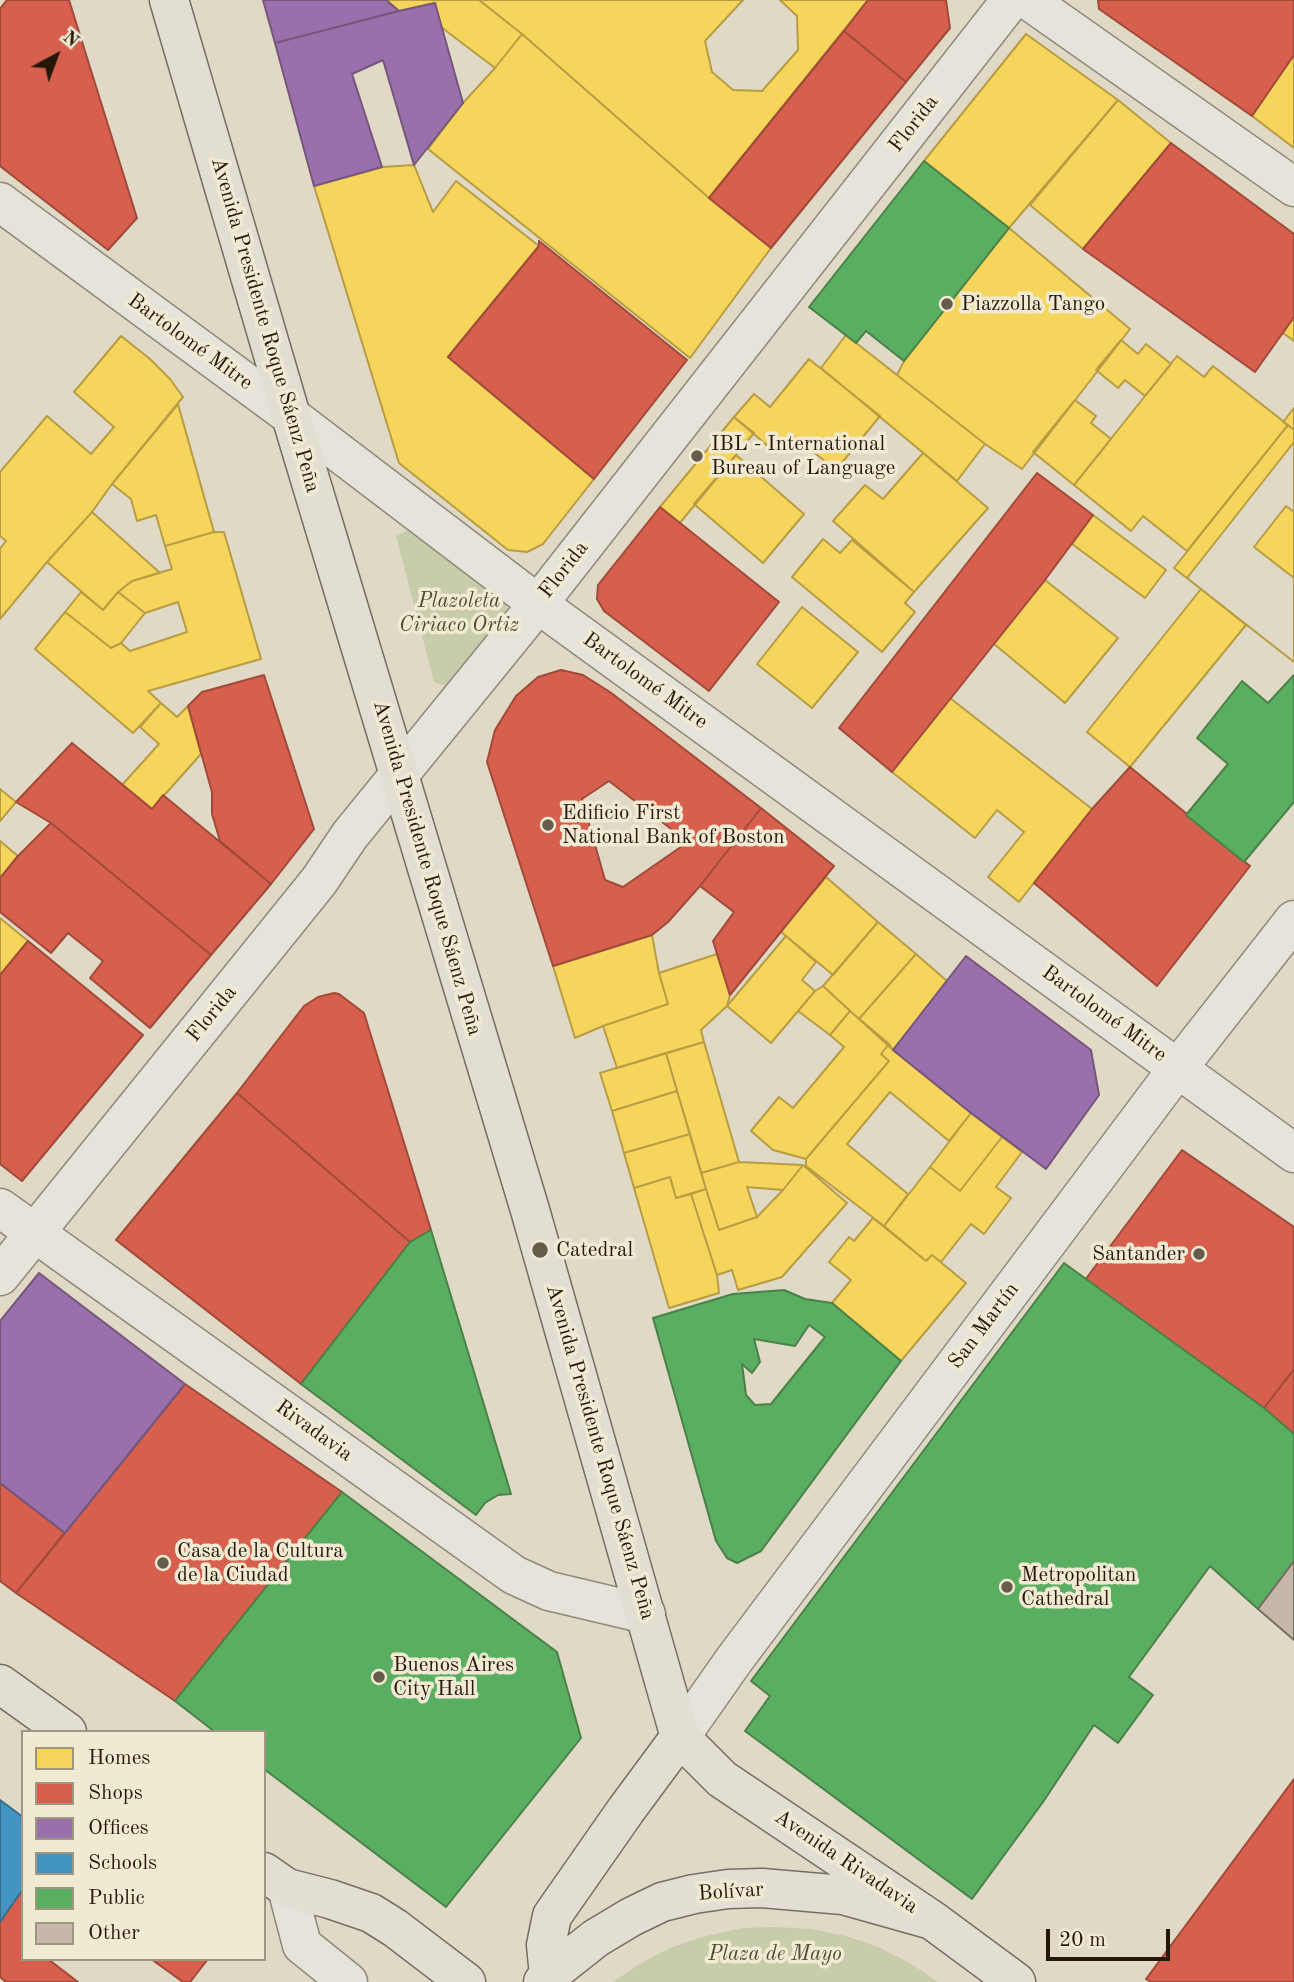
<!DOCTYPE html>
<meta charset="utf-8">
<style>
body{margin:0}
#map{position:relative;width:1294px;height:1982px;overflow:hidden;background:#e0d9c6;font-family:"Old Standard TT",serif}
canvas{display:block}
.legend{position:absolute;left:21px;top:1730px;width:245px;height:231px;box-sizing:border-box;background:#f1ead3;border:2px solid #9f9682;margin:0;padding:9px 12px;list-style:none;font-size:21px;color:#251809}
.legend li{display:flex;align-items:center;gap:14px;height:35px}
.legend b{width:35px;border:2px solid #9f9682}
.north{position:absolute;left:21px;top:21px;width:70px;height:70px;-webkit-text-stroke:5px #f1ead3;paint-order:stroke;rotate:41deg;font-size:19px;font-weight:700;line-height:28px;text-align:center;color:#251809}
.north::after{content:'';display:block;margin:auto;width:24px;height:32px;background:#251809;clip-path:polygon(50% 0,100% 100%,50% 72%,0 100%)}
.scale{position:absolute;left:1046px;top:1929px;width:124px;height:32px;box-sizing:border-box;border:4px solid #251809;border-top:0;padding-left:9px;font-size:21px;line-height:24px;white-space:nowrap;color:#251809;-webkit-text-stroke:5px #f1ead3;paint-order:stroke}
</style>
<div id="map">
<canvas width="1294" height="1982"></canvas>
<ul class="legend">
<li><b style="height:19px;background:#f6d55c"></b>Homes</li>
<li><b style="height:19px;background:#d6604d"></b>Shops</li>
<li><b style="height:19px;background:#9970ab"></b>Offices</li>
<li><b style="height:19px;background:#4393c3"></b>Schools</li>
<li><b style="height:19px;background:#5aae61"></b>Public</li>
<li><b style="height:19px;background:#c7b6aa"></b>Other</li>
</ul>
<div class="north">N</div>
<div class="scale">20 m</div>
</div>
<script>
const context = document.querySelector('canvas').getContext('2d');
context.lineJoin = 'round';
function paint(path, color) {
  context.fillStyle = color;
  context.fill(path, 'evenodd');
}
function shape(rows) {
  const path = new Path2D();
  for (const r of rows) {
    path.moveTo(r[0], r[1]);
    for (let i = 2; i < r.length; i += 2) path.lineTo(r[i], r[i + 1]);
  }
  return path;
}
function trace(path, color, width, dash) {
  context.strokeStyle = color;
  context.lineWidth = width;
  context.lineCap = dash ? 'butt' : 'round';
  context.setLineDash(dash || []);
  context.stroke(path);
}
function write(font, color, halo, rows, align = 'center') {
  context.font = font + ' "Old Standard TT",serif';
  context.lineWidth = 7;
  context.setLineDash([]);
  context.textBaseline = 'middle';
  context.strokeStyle = halo;
  context.fillStyle = color;
  for (const [text, x, y, turn = 0] of rows) {
    context.save();
    context.translate(x, y);
    context.rotate((+turn || 0) * Math.PI / 180);
    context.textAlign = isNaN(turn) ? turn : align;
    if (halo) context.strokeText(text, 0, 0);
    context.fillText(text, 0, 0);
    context.restore();
  }
}
const green = shape([
 [408,530,425,532,505,599,508,618,454,689,434,682,396,536],
 [776,1927,811,1929,846,1936,878,1947,910,1963,938,1982,613,1982,638,1965,670,1948,702,1937,742,1928]
]);
const homes = shape([
 [386,0,479,0,522,34,495,68,441,27,435,3,399,11,386,0],
 [479,0,743,0,705,41,712,72,733,90,762,91,798,50,797,16,780,0,868,0,709,198,522,34,479,0],
 [522,34,709,198,771,248,690,358,428,149,463,103,495,68,522,34],
 [1026,34,1118,100,1009,228,924,161,1026,34],
 [1292,57,1294,59,1294,148,1252,116,1292,57],
 [1118,100,1171,143,1083,249,1030,205,1118,100],
 [414,165,433,212,456,181,539,246,448,357,594,479,543,544,527,552,508,550,399,463,314,186,382,167,414,165],
 [1009,228,1130,329,1022,469,985,444,897,375,904,361,1009,228],
 [1294,317,1294,341,1283,333,1294,317],
 [846,335,985,444,957,481,821,368,846,335],
 [121,336,150,359,170,379,183,397,112,484,92,512,47,562,0,619,0,549,6,541,0,536,0,472,47,416,91,454,114,427,74,392,121,336],
 [1121,340,1138,354,1146,344,1171,364,1145,396,1125,380,1118,388,1096,370,1121,340],
 [1177,356,1204,377,1213,366,1288,425,1187,551,1143,516,1131,531,1074,485,1177,356],
 [809,359,880,416,836,470,791,434,776,453,734,417,754,394,770,407,809,359],
 [1075,400,1096,416,1091,423,1111,439,1074,485,1033,452,1075,400],
 [178,404,214,532,165,546,156,515,137,521,131,499,112,484,178,404],
 [1294,408,1294,430,1283,422,1294,408],
 [734,417,754,433,679,524,660,507,734,417],
 [1288,425,1294,430,1294,662,1174,568,1288,425],
 [1294,442,1294,512,1286,506,1254,547,1294,578,1294,662,1187,578,1294,442],
 [923,453,988,508,914,592,833,521,865,485,883,499,923,453],
 [736,455,804,514,763,563,694,504,736,455],
 [92,512,160,573,132,581,118,592,103,610,47,562,92,512],
 [1093,515,1166,570,1145,598,1072,544,1093,515],
 [214,532,224,532,261,659,148,691,161,703,133,733,35,649,65,612,111,648,121,643,130,651,187,632,178,602,145,613,118,592,132,581,172,569,165,546,214,532],
 [823,539,840,553,852,540,914,592,905,603,915,612,882,652,792,577,823,539],
 [1045,580,1118,638,1065,703,993,643,1045,580],
 [1201,589,1246,625,1130,767,1087,732,1201,589],
 [81,592,103,610,118,592,145,613,121,643,111,648,65,612,81,592],
 [802,607,858,652,812,708,757,664,802,607],
 [950,698,1092,809,1019,902,988,877,1024,832,997,810,975,838,892,772,950,698],
 [161,703,177,717,188,706,201,754,152,809,122,785,159,744,140,727,161,703],
 [0,789,16,802,0,821,0,789],
 [0,841,18,856,0,878,0,841],
 [826,877,878,922,833,975,780,931,826,877],
 [0,918,28,941,0,975,0,918],
 [878,922,916,954,859,1019,823,986,878,922],
 [652,935,659,973,668,1004,603,1026,575,1038,553,966,652,935],
 [786,936,816,962,802,980,815,991,771,1043,727,1006,786,936],
 [717,954,730,995,727,1006,701,1030,704,1042,617,1068,603,1026,668,1004,659,973,717,954],
 [916,954,947,981,893,1050,859,1019,916,954],
 [823,986,850,1011,830,1035,798,1011,815,991,823,986],
 [850,1011,889,1044,881,1054,889,1061,806,1159,773,1150,751,1131,779,1097,793,1108,844,1047,830,1035,850,1011],
 [704,1042,739,1162,701,1173,666,1053,704,1042],
 [889,1044,893,1050,971,1113,949,1141,890,1092,847,1144,908,1194,884,1226,806,1166,806,1159,889,1061,881,1054,889,1044],
 [666,1053,677,1091,612,1111,600,1073,666,1053],
 [677,1091,690,1134,624,1153,612,1111,677,1091],
 [971,1113,1002,1137,960,1191,930,1167,971,1113],
 [690,1134,706,1189,676,1198,670,1177,634,1188,624,1153,690,1134],
 [1002,1137,1022,1152,996,1187,1011,1198,984,1234,971,1224,941,1262,932,1255,926,1261,884,1226,930,1167,960,1191,1002,1137],
 [739,1162,803,1165,783,1190,747,1187,757,1217,719,1230,701,1173,739,1162],
 [803,1165,847,1203,782,1277,738,1290,732,1270,717,1275,691,1194,706,1189,719,1230,757,1217,783,1190,803,1165],
 [670,1177,676,1198,691,1194,717,1275,719,1293,669,1308,634,1188,670,1177],
 [873,1218,926,1261,932,1255,966,1283,901,1361,832,1303,851,1280,829,1262,849,1237,854,1241,873,1218]
]);
const shops = shape([
 [7,0,69,0,137,218,108,250,0,166,0,9,7,0],
 [868,0,946,0,950,28,906,82,844,31,868,0],
 [1098,0,1294,0,1294,55,1252,116,1099,9,1098,0],
 [844,31,906,82,771,248,709,198,844,31],
 [1171,143,1294,234,1294,317,1255,372,1083,249,1171,143],
 [539,241,687,360,594,479,448,357,539,246,539,241],
 [1037,473,1093,515,1045,580,892,772,839,728,1037,473],
 [660,507,779,602,709,691,604,611,597,599,598,585,660,507],
 [561,670,583,675,610,692,761,808,700,886,668,922,652,935,553,966,487,762,495,730,516,696,538,677,561,670],
 [609,781,688,842,623,887,605,880,582,799,609,781],
 [264,675,314,829,271,884,220,841,212,814,212,792,188,706,202,692,264,675],
 [72,743,152,809,163,795,271,884,211,955,51,823,16,802,72,743],
 [1130,767,1250,866,1157,986,1034,883,1092,809,1130,767],
 [761,808,834,866,730,995,713,941,734,912,700,886,761,808],
 [51,823,211,955,150,1028,90,978,103,961,68,933,51,953,0,912,0,878,18,856,51,823],
 [28,941,143,1035,22,1181,0,1164,0,975,28,941],
 [334,993,339,994,364,1013,431,1230,410,1242,237,1093,304,1006,318,997,334,993],
 [237,1093,410,1242,301,1384,116,1240,237,1093],
 [1182,1150,1294,1227,1294,1369,1264,1408,1085,1280,1182,1150],
 [1294,1369,1294,1434,1264,1408,1294,1369],
 [185,1384,342,1492,175,1701,16,1593,185,1384],
 [0,1483,65,1533,16,1593,0,1581,0,1483],
 [1294,1779,1294,1982,1151,1982,1146,1979,1294,1779],
 [23,1889,23,1959,48,1959,78,1982,6,1982,0,1977,0,1922,23,1889],
 [151,1959,208,1959,190,1982,183,1982,151,1959]
]);
const offices = shape([
 [263,0,386,0,399,11,275,43,263,0],
 [435,3,463,103,414,165,383,60,352,74,382,167,314,186,275,43,399,11,435,3],
 [966,956,1091,1050,1099,1095,1046,1169,971,1113,893,1050,966,956],
 [39,1273,185,1384,65,1533,0,1483,0,1321,39,1273]
]);
const schools = shape([
 [0,1800,23,1817,23,1889,0,1922,0,1800]
]);
const public = shape([
 [924,161,1009,228,904,361,866,331,856,343,809,307,924,161],
 [1294,675,1294,802,1244,862,1186,815,1228,764,1197,738,1242,681,1268,703,1294,675],
 [431,1230,511,1494,498,1495,485,1503,476,1515,301,1384,410,1242,431,1230],
 [1064,1263,1264,1408,1294,1434,1294,1561,1258,1609,1210,1566,1129,1677,1153,1695,1118,1743,1094,1725,1043,1802,972,1899,745,1731,770,1696,751,1681,1064,1263],
 [784,1290,805,1299,832,1303,901,1361,761,1551,737,1563,727,1558,716,1541,653,1318,733,1294,784,1290],
 [809,1325,825,1337,771,1404,755,1405,746,1395,742,1364,752,1373,760,1362,754,1339,795,1346,809,1325],
 [342,1492,557,1652,581,1738,446,1907,264,1769,264,1732,215,1732,175,1701,342,1492]
]);
const building = shape([
 [1294,1561,1294,1640,1258,1609,1294,1561]
]);
const minor = shape([
 [1028,0,1294,187],
 [0,202,291,416,538,604,1294,1153],
 [0,1208,514,1575,549,1591,646,1614],
 [0,1276,319,881,350,835,538,604,1011,0],
 [680,1737,734,1660,1178,1068,1294,920],
 [287,1888,302,1945,348,1982]
]);
const major = shape([
 [169,0,291,416,530,1210,680,1737],
 [0,1684,67,1732],
 [680,1737,722,1779,932,1920,1016,1982],
 [264,1872,287,1888,330,1899,371,1913,395,1928,466,1982],
 [549,1975,546,1945,552,1916,626,1810,680,1737],
 [543,1982,549,1975,596,1938,631,1917,662,1902,694,1894,728,1889,762,1888,843,1895,932,1920]
]);
const markers = [
 [947,304,7,"#665c4b"],
 [697,456,7,"#665c4b"],
 [548,825,7,"#665c4b"],
 [540,1250,9,"#665c4b"],
 [1199,1254,7,"#665c4b"],
 [163,1563,7,"#665c4b"],
 [1007,1587,7,"#665c4b"],
 [379,1677,7,"#665c4b"]
];
const streetNames = [
 ["Florida",914,124,-52],
 ["Avenida Presidente Roque Sáenz Peña",265,325,74],
 ["Bartolomé Mitre",190,342,36],
 ["Florida",564,570,-52],
 ["Bartolomé Mitre",645,681,36],
 ["Avenida Presidente Roque Sáenz Peña",427,868,74],
 ["Florida",212,1014,-51],
 ["Bartolomé Mitre",1104,1014,36],
 ["San Martín",984,1326,-53],
 ["Rivadavia",314,1431,36],
 ["Avenida Presidente Roque Sáenz Peña",600,1452,74],
 ["Avenida Rivadavia",846,1862,34],
 ["Bolívar",731,1892,-4]
];
const poiNames = [
 ["Piazzolla Tango",961,304],
 ["IBL - International",711,444],
 ["Bureau of Language",711,468],
 ["Edificio First",562,813],
 ["National Bank of Boston",562,837],
 ["Catedral",556,1250],
 ["Santander",1185,1254,"right"],
 ["Casa de la Cultura",177,1551],
 ["de la Ciudad",177,1575],
 ["Metropolitan",1021,1575],
 ["Cathedral",1021,1599],
 ["Buenos Aires",393,1665],
 ["City Hall",393,1689]
];
const parkNames = [
 ["Plazoleta",459,601],
 ["Ciriaco Ortiz",459,625],
 ["Plaza de Mayo",775,1954]
];
paint(green, '#c7ccaa');
paint(homes, '#f6d55c');
trace(homes, '#b79c43', 2);
paint(shops, '#d6604d');
trace(shops, '#a14a39', 2);
paint(offices, '#9970ab');
trace(offices, '#76567a', 2);
paint(schools, '#4393c3');
trace(schools, '#3a6e8b', 2);
paint(public, '#5aae61');
trace(public, '#4a8147', 2);
paint(building, '#c7b6aa');
trace(building, '#746e63', 2);
trace(minor, '#8f897c', 41);
trace(major, '#746e63', 41);
trace(minor, '#e6e3da', 38);
trace(major, '#e2ded4', 38);
for (const [x, y, r, color] of markers) {
  const dot = new Path2D();
  dot.arc(x, y, r, 0, 2 * Math.PI);
  context.fillStyle = color;
  context.fill(dot);
  trace(dot, '#f1ead3', 2.5);
}
write('21px', '#251809', '#f1ead3', streetNames);
write('21px', '#251809', '#f1ead3', poiNames, 'left');
write('italic 21px', '#4f4b33', '#f1ead3', parkNames);
</script>
